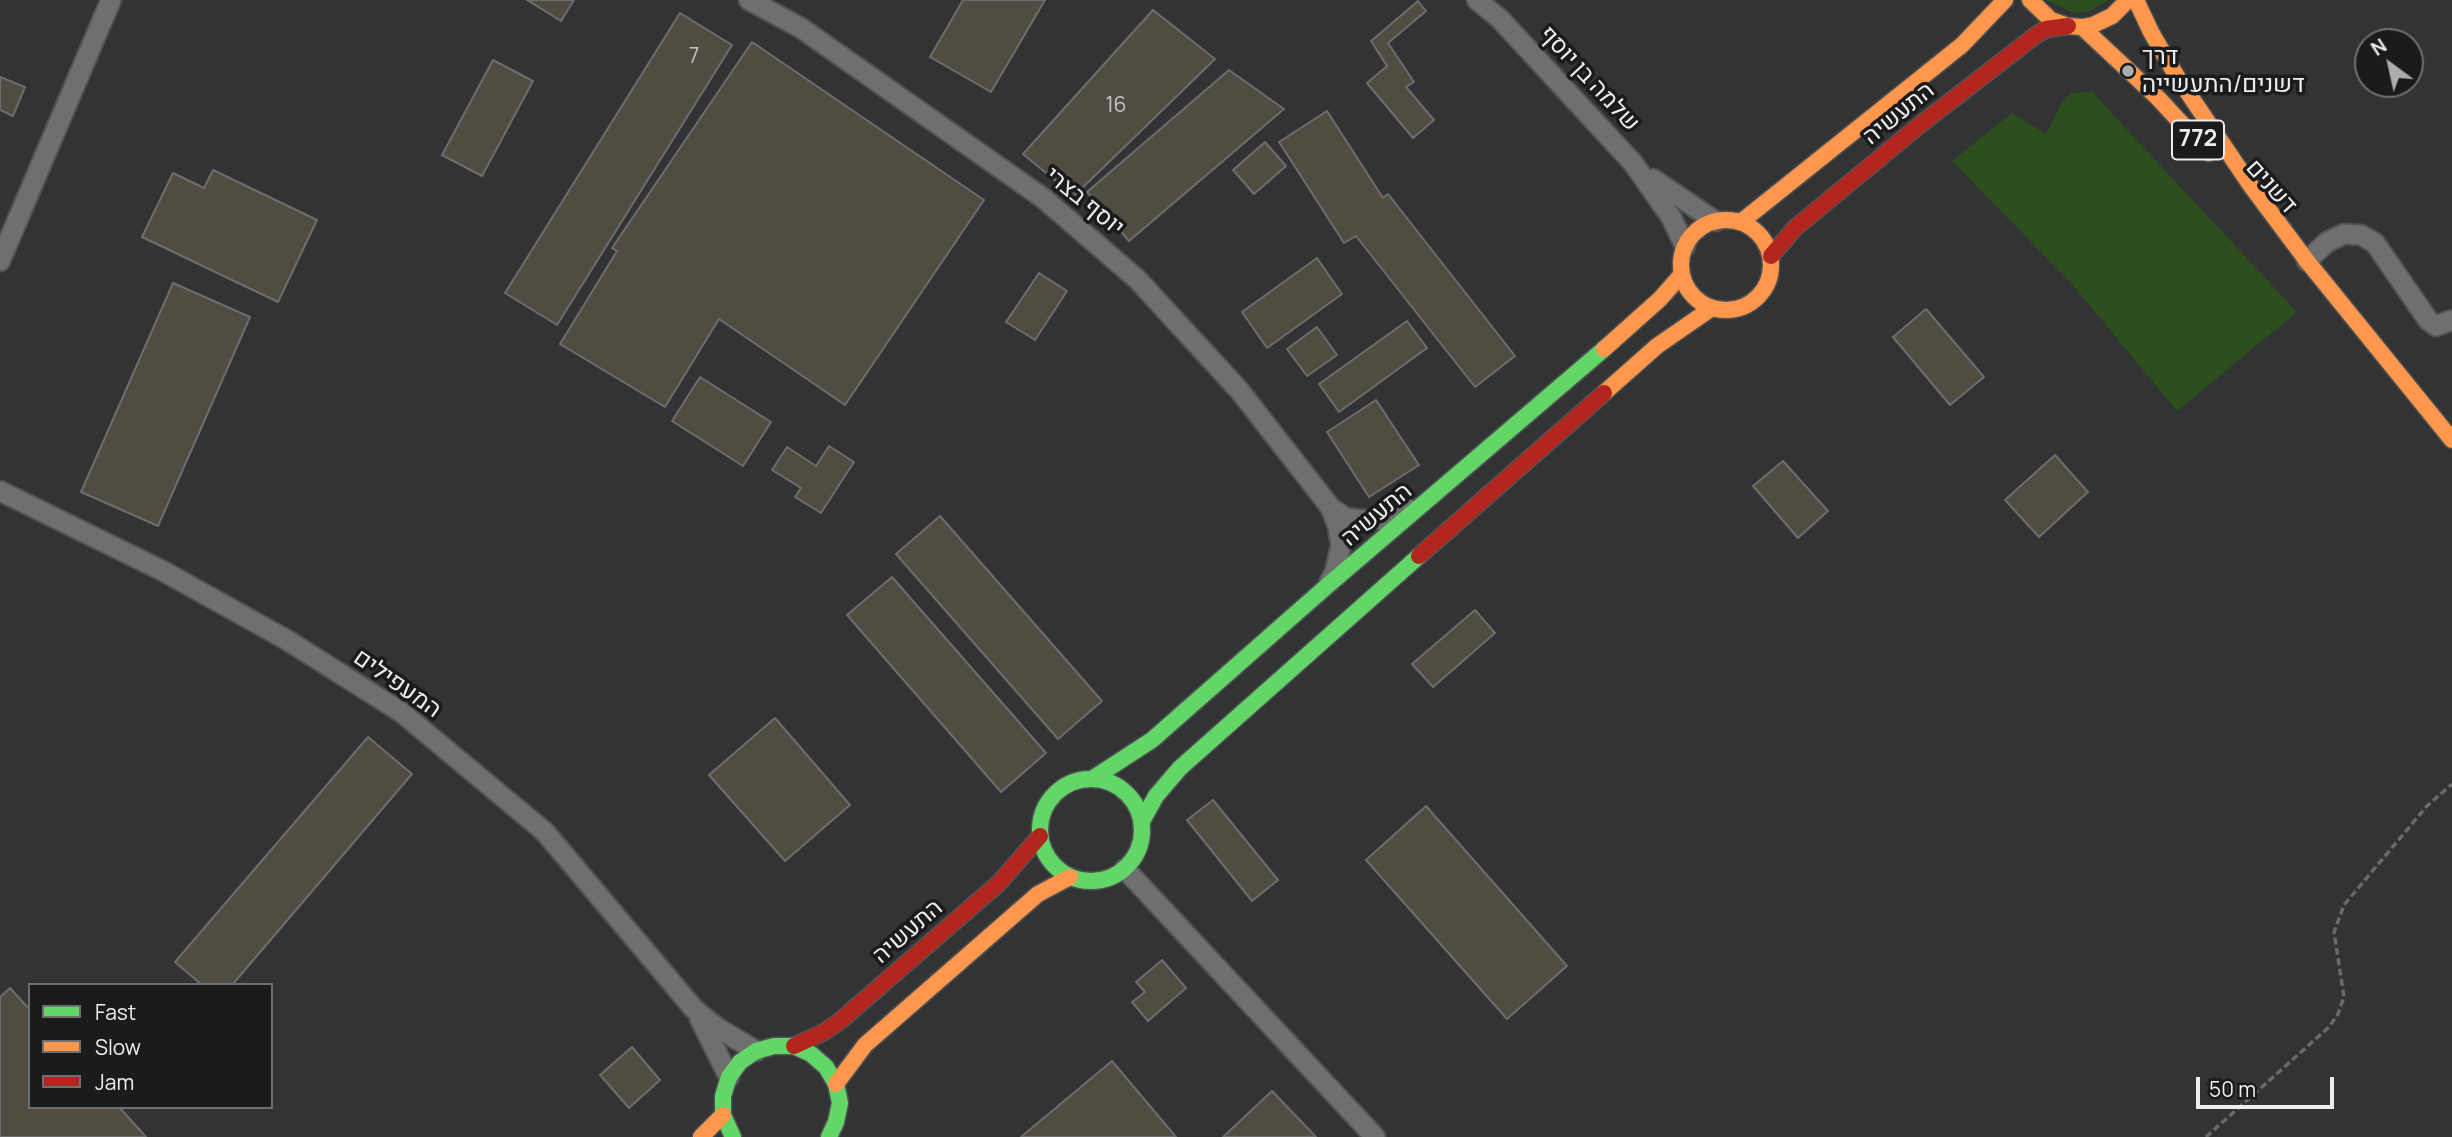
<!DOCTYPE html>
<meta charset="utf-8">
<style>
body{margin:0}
#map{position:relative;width:2452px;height:1137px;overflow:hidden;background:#323334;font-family:Manrope,sans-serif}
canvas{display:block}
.legend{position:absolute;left:28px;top:983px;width:245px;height:126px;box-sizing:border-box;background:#1a1b1c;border:2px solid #6e6f70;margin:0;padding:9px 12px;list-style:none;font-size:21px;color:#ecedee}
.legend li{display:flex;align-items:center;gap:14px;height:35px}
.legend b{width:35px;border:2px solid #6e6f70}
.north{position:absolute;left:2354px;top:28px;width:70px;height:70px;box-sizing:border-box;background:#1a1b1c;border:2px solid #6e6f70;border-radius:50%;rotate:327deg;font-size:19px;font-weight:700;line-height:28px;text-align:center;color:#ecedee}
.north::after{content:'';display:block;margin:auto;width:24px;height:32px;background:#abacad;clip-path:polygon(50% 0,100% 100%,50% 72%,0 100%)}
.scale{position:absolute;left:2196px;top:1077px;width:138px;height:32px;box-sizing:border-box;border:4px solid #ecedee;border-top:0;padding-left:9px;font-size:21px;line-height:24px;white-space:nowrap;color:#ecedee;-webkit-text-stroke:5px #1a1b1c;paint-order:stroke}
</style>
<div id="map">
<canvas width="2452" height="1137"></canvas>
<ul class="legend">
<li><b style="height:9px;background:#63d668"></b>Fast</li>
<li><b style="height:9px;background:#ff974d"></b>Slow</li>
<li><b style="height:9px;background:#b3261e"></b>Jam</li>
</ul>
<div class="north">N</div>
<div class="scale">50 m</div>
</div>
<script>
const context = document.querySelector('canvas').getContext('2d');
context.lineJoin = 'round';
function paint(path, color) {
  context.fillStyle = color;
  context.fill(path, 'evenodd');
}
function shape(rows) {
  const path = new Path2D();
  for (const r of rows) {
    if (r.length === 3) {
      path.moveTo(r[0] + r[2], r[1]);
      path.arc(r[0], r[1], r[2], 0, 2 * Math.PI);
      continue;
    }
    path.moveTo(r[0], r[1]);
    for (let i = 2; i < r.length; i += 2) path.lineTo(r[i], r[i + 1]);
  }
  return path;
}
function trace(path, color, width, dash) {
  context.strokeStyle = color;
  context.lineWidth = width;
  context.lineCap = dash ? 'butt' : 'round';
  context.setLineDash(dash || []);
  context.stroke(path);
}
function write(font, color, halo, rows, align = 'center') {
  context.font = font + ' Manrope,Heebo,sans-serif';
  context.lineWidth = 7;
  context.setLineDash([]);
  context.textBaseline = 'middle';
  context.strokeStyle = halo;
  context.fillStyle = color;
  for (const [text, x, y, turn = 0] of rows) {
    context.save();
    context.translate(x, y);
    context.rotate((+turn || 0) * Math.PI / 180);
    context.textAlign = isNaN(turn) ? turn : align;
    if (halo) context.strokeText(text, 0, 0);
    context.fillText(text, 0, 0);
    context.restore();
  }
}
const green = shape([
 [2046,0,2109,0,2088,12,2073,13],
 [2092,92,2297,312,2177,411,2072,284,1952,161,2012,113,2046,134,2061,104,2071,93]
]);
const building = shape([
 [527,0,574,0,561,21,527,0],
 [963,0,1045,0,991,92,930,57,963,0],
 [1418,1,1426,11,1388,43,1414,82,1406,87,1434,120,1413,138,1367,83,1387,66,1371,41,1418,1],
 [1153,10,1215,59,1074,196,1023,154,1153,10],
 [680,13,732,45,557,325,505,293,680,13],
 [752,42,984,200,845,405,719,319,665,407,560,344,617,251,612,248,752,42],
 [493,60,533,81,482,176,442,155,493,60],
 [1229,70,1284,109,1129,241,1087,192,1229,70],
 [0,77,25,87,13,116,0,110,0,77],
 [1327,111,1383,198,1388,194,1515,356,1475,387,1356,236,1344,243,1279,142,1327,111],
 [1265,142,1286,166,1254,194,1233,170,1265,142],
 [213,170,317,220,278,302,142,237,173,173,204,188,213,170],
 [1317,258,1342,294,1267,348,1242,312,1317,258],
 [1039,273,1067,291,1035,340,1006,322,1039,273],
 [173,283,250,317,158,526,81,492,173,283],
 [1926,309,1984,377,1950,405,1893,337,1926,309],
 [1407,321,1427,348,1339,412,1319,384,1407,321],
 [1317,327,1337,355,1307,376,1287,349,1317,327],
 [700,377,771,422,743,466,672,421,700,377],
 [1376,400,1419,465,1369,497,1327,432,1376,400],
 [829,446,854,462,821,513,795,497,801,488,772,470,787,447,816,466,829,446],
 [2055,455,2088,492,2039,537,2005,500,2055,455],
 [1783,461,1828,511,1798,538,1753,486,1783,461],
 [940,516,1102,701,1058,739,896,554,940,516],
 [892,577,1046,753,1001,792,847,615,892,577],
 [1475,610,1495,633,1433,687,1412,664,1475,610],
 [775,718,850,805,785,861,709,775,775,718],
 [368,737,412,774,232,985,202,985,175,962,368,737],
 [1213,800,1278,880,1252,901,1187,820,1213,800],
 [1426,806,1567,966,1507,1019,1366,860,1426,806],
 [1162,960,1186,988,1148,1021,1132,1002,1145,992,1136,982,1162,960],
 [10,988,30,1010,30,1107,119,1107,146,1137,0,1137,0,997,10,988],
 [632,1047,660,1080,629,1108,600,1075,632,1047],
 [1112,1061,1176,1137,1021,1137,1112,1061],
 [1272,1091,1316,1137,1223,1137,1272,1091]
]);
const path = shape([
 [2206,1137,2329,1027,2338,1014,2344,997,2334,932,2344,905,2427,806,2452,784]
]);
const street = shape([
 [749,0,801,28,1043,198,1137,279,1239,390,1331,508,1338,527,1341,545,1335,572,1330,581],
 [1477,0,1500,19,1633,163,1671,217,1685,246],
 [1653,179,1715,221],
 [0,261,111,0],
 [2307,261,2327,242,2344,234,2361,235,2375,243,2428,320,2436,326,2452,320],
 [0,491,163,571,287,640,401,712,545,832,694,1009,716,1027,756,1051],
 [1331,508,1346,518,1361,520,1378,520,1409,509],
 [1125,869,1375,1137],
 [700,1019,729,1077]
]);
const fast = shape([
 [1092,779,1152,740,1327,586,1604,349],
 [1091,830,51],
 [1142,821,1156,796,1180,768,1419,556],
 [733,1137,723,1115,723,1096,729,1077,740,1062,756,1051,774,1046,794,1046,811,1054,826,1067,836,1084,840,1103,836,1122,829,1137]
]);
const slow = shape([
 [2030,0,2051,20,2068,26,2082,27,2093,25,2112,16,2128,0],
 [2136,0,2151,32,2176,75,2251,186,2307,261,2452,440],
 [2082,27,2158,98,2209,153],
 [1726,265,45],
 [1741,222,1962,45,2005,0],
 [1604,349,1660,299,1682,274],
 [1604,393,1657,346,1712,308],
 [836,1084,865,1045,1038,894,1070,877],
 [701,1137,723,1115]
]);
const jam = shape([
 [1771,256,1795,228,1921,124,2036,35,2046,29,2068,26],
 [1419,556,1604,393],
 [794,1046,824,1032,840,1021,999,883,1040,836]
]);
const markers = [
 [2128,71,7,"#abacad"]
];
const numberNames = [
 ["7",694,57],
 ["16",1116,106]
];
const shields = [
 [2198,140,52]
];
const shieldNames = [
 ["772",2198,140]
];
const poiNames = [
 ["דרך",2142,57],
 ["דשנים/התעשייה",2142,85]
];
const streetNames = [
 ["שלמה בן יוסף",1589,79,47],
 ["התעשיה",1899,114,-39],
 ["דשנים",2271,187,48],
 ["יוסף בצרי",1084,202,39],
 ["התעשיה",1377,515,-40],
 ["המעפילים",397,684,35],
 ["התעשיה",908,932,-41]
];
paint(green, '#2d4f1e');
paint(building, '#514c41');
trace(building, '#6d6d6d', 2);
trace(street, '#515253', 23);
trace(fast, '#515253', 19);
trace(slow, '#515253', 19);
trace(jam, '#515253', 19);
trace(path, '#68696a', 3.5, [7, 3.5]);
trace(street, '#6f6f70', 19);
trace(fast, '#63d668', 16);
trace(slow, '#ff974d', 16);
trace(jam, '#b3261e', 16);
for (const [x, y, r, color] of markers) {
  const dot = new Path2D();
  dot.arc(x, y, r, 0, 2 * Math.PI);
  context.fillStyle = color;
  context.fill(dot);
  trace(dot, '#1a1b1c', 2.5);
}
write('21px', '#c5c5c3', null, numberNames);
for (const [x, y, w] of shields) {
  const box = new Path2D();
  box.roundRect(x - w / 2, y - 19.5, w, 39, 5);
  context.fillStyle = '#1a1b1c';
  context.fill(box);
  trace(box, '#ecedee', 2);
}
write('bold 23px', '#ecedee', null, shieldNames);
write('24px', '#ecedee', '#1a1b1c', poiNames, 'left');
write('24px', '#ecedee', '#1a1b1c', streetNames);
</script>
